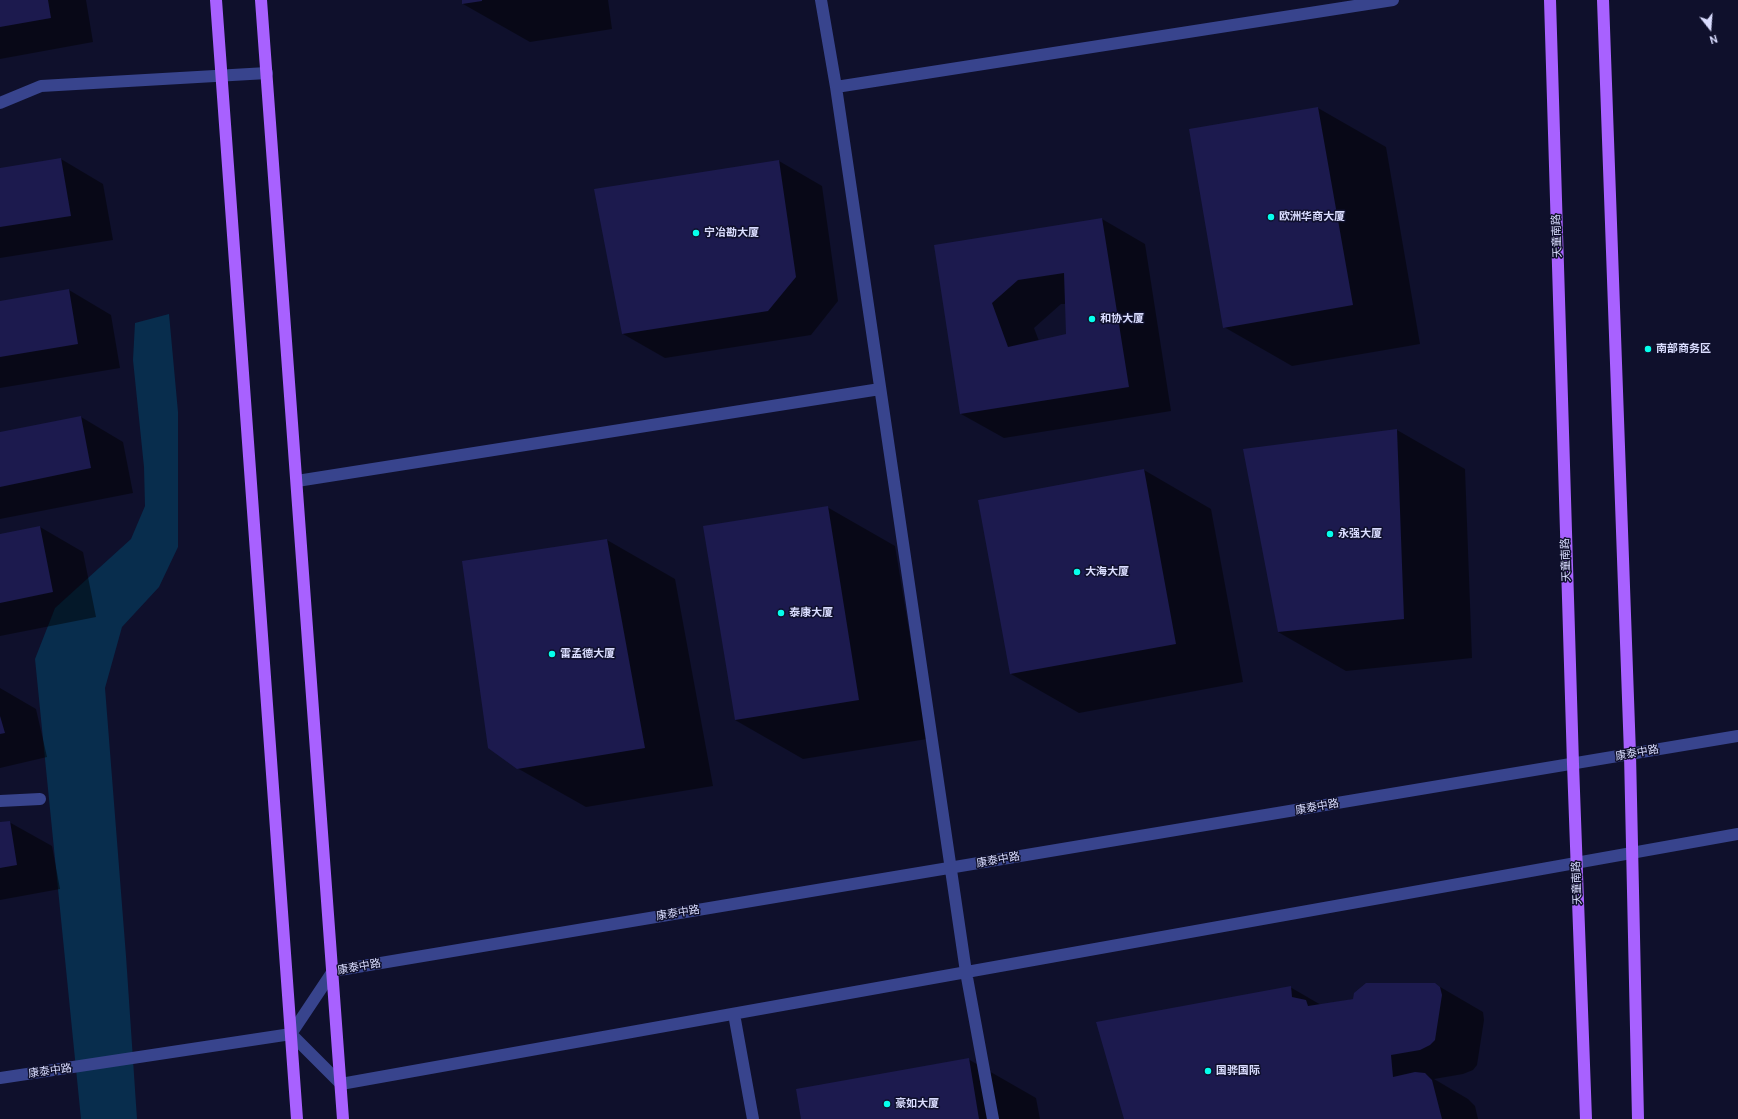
<!DOCTYPE html>
<meta charset="utf-8">
<style>
body{margin:0}
#map{position:relative;width:1738px;height:1119px;overflow:hidden;background:#0f102c;font-family:Cabin,sans-serif}
canvas{display:block}
.north{position:absolute;left:1690px;top:8px;width:40px;height:40px;-webkit-text-stroke:3px #0f102c;paint-order:stroke;rotate:163deg;font-size:11px;font-weight:700;line-height:16px;text-align:center;color:#daddff}
.north::after{content:'';display:block;margin:auto;width:14px;height:18px;background:#daddff;clip-path:polygon(50% 0,100% 100%,50% 72%,0 100%)}
</style>
<div id="map">
<canvas width="1738" height="1119"></canvas>
<div class="north">N</div>
</div>
<script>
const context = document.querySelector('canvas').getContext('2d');
context.lineJoin = 'round';
function paint(path, color) {
  context.fillStyle = color;
  context.fill(path, 'evenodd');
}
function shape(rows) {
  const path = new Path2D();
  for (const r of rows) {
    path.moveTo(r[0], r[1]);
    for (let i = 2; i < r.length; i += 2) path.lineTo(r[i], r[i + 1]);
  }
  return path;
}
function trace(path, color, width, dash) {
  context.strokeStyle = color;
  context.lineWidth = width;
  context.lineCap = dash ? 'butt' : 'round';
  context.setLineDash(dash || []);
  context.stroke(path);
}
function write(font, color, halo, rows, align = 'center') {
  context.font = font + ' Cabin,"Noto Sans SC",sans-serif';
  context.lineWidth = 3;
  context.setLineDash([]);
  context.textBaseline = 'middle';
  context.strokeStyle = halo;
  context.fillStyle = color;
  for (const [text, x, y, turn = 0] of rows) {
    context.save();
    context.translate(x, y);
    context.rotate((+turn || 0) * Math.PI / 180);
    context.textAlign = isNaN(turn) ? turn : align;
    if (halo) context.strokeText(text, 0, 0);
    context.fillText(text, 0, 0);
    context.restore();
  }
}
const water = shape([
 [169,314,178,412,178,547,159,587,122,627,105,688,126,956,137,1119,81,1119,35,659,55,608,131,539,145,506,144,467,133,360,135,323]
]);
const shadow = shape([
 [0,0,86,0,93,42,0,59],
 [463,0,608,0,612,29,530,42,463,4],
 [1318,108,1386,147,1420,344,1292,366,1224,327,1190,130],
 [61,159,103,184,113,240,0,258,0,170],
 [779,161,822,186,838,301,811,335,665,358,623,334],
 [1102,219,1145,244,1171,411,1004,438,961,414,935,246],
 [1061,304,1066,304,1067,335,1039,341,1034,328],
 [69,290,111,315,120,368,0,388,0,302],
 [81,417,123,442,133,493,0,519,0,433],
 [1397,430,1465,469,1472,658,1346,671,1278,632],
 [1144,470,1211,509,1243,682,1079,713,1011,674],
 [827,507,895,546,927,739,803,759,735,720],
 [40,527,83,552,96,617,0,636,0,535],
 [607,540,675,579,713,786,586,807,517,768,463,562],
 [0,688,36,709,47,757,0,768],
 [9,822,52,846,60,889,0,900,0,823],
 [1435,984,1483,1012,1484,1020,1477,1065,1473,1070,1463,1074,1434,1079,1468,1099,1475,1106,1478,1119,1125,1119,1290,987,1321,1005],
 [968,1059,1036,1098,1040,1119,802,1119]
]);
const building = shape([
 [0,0,48,0,51,18,0,27],
 [462,0,482,0,482,1,462,4],
 [1318,107,1353,305,1223,328,1189,129],
 [61,158,71,216,0,227,0,168],
 [779,160,796,277,768,311,622,334,594,189],
 [1102,218,1129,387,960,414,934,245],
 [1064,273,1066,334,1008,347,992,303,1018,280],
 [69,289,78,344,0,357,0,301],
 [81,416,91,468,0,487,0,432],
 [1397,429,1404,619,1278,632,1243,449],
 [1144,469,1176,644,1010,674,978,500],
 [828,506,859,700,735,720,703,526],
 [40,526,53,592,0,603,0,534],
 [607,539,645,748,517,769,488,748,462,561],
 [0,716,5,733,0,734],
 [10,821,17,865,0,868,0,822],
 [1366,983,1435,983,1440,987,1442,995,1435,1040,1430,1045,1420,1050,1391,1055,1393,1077,1415,1072,1425,1073,1432,1080,1442,1119,1124,1119,1096,1022,1291,986,1292,997,1306,1000,1308,1006,1353,999,1354,993],
 [969,1058,979,1119,801,1119,796,1089]
]);
const minor = shape([
 [821,0,836,87,966,972,993,1119],
 [836,87,1393,0],
 [0,103,41,86,267,73],
 [297,481,880,389],
 [0,801,40,799],
 [734,1014,753,1119],
 [291,1034,341,1084,1738,834],
 [0,1078,291,1034,333,971,1738,736]
]);
const major = shape([
 [216,0,297,1119],
 [261,0,343,1119],
 [1550,0,1573,764,1586,1119],
 [1603,0,1630,754,1638,1119]
]);
const markers = [
 [1271,217,4,"#06ffec"],
 [696,233,4,"#06ffec"],
 [1092,319,4,"#06ffec"],
 [1648,349,4,"#06ffec"],
 [1330,534,4,"#06ffec"],
 [1077,572,4,"#06ffec"],
 [781,613,4,"#06ffec"],
 [552,654,4,"#06ffec"],
 [1208,1071,4,"#06ffec"],
 [887,1104,4,"#06ffec"]
];
const poiNames = [
 ["欧洲华商大厦",1279,217],
 ["宁冶勘大厦",704,233],
 ["和协大厦",1100,319],
 ["南部商务区",1656,349],
 ["永强大厦",1338,534],
 ["大海大厦",1085,572],
 ["泰康大厦",789,613],
 ["雷孟德大厦",560,654],
 ["国骅国际",1216,1071],
 ["豪如大厦",895,1104]
];
const streetNames = [
 ["天童南路",1557,236,-92],
 ["天童南路",1566,560,-92],
 ["康泰中路",1637,753,-10],
 ["康泰中路",1317,807,-10],
 ["康泰中路",998,860,-10],
 ["天童南路",1577,883,-92],
 ["康泰中路",678,913,-9],
 ["康泰中路",359,967,-10],
 ["康泰中路",50,1071,-8]
];
paint(water, '#082d4d');
paint(shadow, '#0007');
paint(building, '#1c1a4e');
trace(minor, '#38448d', 12);
trace(major, '#a861ff', 12);
for (const [x, y, r, color] of markers) {
  const dot = new Path2D();
  dot.arc(x, y, r, 0, 2 * Math.PI);
  context.fillStyle = color;
  context.fill(dot);
  trace(dot, '#0f102c', 1.5);
}
write('bold 11px', '#daddff', '#0f102c', poiNames, 'left');
write('11px', '#daddff', '#0f102c', streetNames);
</script>
